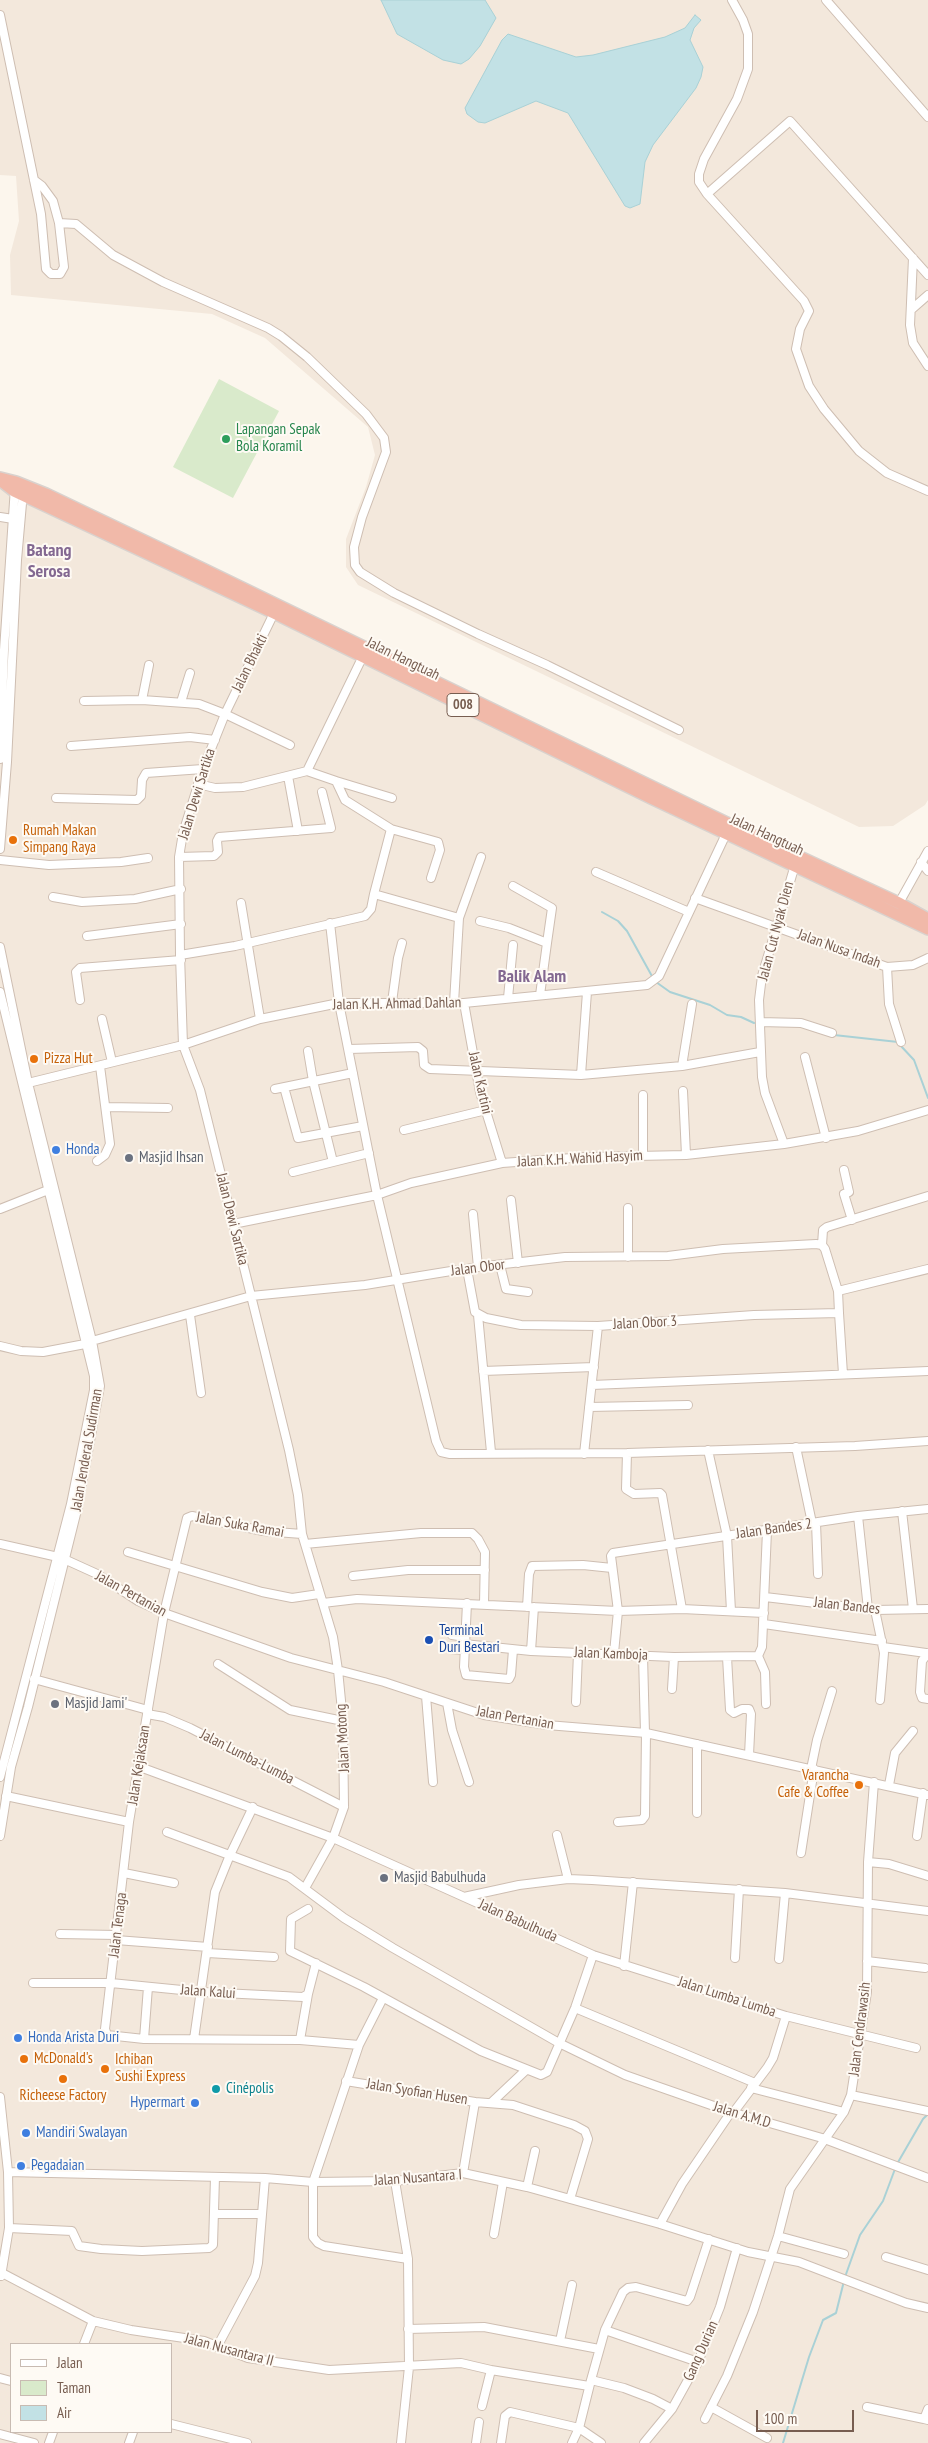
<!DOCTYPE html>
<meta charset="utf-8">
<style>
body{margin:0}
#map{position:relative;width:928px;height:2443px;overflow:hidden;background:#fcf6ed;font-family:"PT Sans Narrow",sans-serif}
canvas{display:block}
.legend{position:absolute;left:10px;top:2343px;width:162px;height:90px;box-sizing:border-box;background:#fefaf4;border:1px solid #c8bbb2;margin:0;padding:6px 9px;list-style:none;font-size:15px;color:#775d50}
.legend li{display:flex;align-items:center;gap:10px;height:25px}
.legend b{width:25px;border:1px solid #c8bbb2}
.scale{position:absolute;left:756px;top:2410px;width:98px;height:22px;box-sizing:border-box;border:2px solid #775d50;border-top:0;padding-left:6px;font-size:15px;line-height:18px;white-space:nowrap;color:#775d50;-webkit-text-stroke:4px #fefaf4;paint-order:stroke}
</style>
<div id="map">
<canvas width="928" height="2443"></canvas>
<ul class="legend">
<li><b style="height:6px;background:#fff"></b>Jalan</li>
<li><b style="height:14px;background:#d9eacb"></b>Taman</li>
<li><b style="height:14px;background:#c2e1e5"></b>Air</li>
</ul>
<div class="scale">100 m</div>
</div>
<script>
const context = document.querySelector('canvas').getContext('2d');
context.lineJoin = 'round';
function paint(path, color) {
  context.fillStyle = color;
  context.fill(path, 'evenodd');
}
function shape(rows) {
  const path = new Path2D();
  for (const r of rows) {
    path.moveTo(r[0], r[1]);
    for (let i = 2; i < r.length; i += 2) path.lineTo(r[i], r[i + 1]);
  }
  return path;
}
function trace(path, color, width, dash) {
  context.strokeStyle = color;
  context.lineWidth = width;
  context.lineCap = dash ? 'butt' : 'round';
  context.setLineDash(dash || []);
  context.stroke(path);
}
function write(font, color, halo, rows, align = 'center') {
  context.font = font + ' "PT Sans Narrow",sans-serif';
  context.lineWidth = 4;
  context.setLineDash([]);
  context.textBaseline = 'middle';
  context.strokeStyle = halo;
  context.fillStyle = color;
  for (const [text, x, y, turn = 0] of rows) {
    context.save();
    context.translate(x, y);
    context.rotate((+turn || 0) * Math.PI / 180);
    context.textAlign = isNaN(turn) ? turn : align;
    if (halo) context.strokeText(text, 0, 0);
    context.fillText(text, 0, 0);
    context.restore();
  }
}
const residential = shape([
 [0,0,928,0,928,800,925,805,893,826,859,827,358,585,346,567,346,539,366,487,375,455,368,427,265,338,212,314,11,295,10,255,19,221,16,176,0,175],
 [0,486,890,917,928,854,928,2443,0,2443],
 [11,2344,171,2344,171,2432,11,2432]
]);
const green = shape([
 [219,379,279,411,233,498,173,467]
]);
const water = shape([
 [381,0,485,0,496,18,480,46,469,59,461,64,443,60,397,34,381,0],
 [695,15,701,20,694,28,690,40,703,67,701,77,696,88,653,145,645,162,640,204,630,208,625,206,568,113,536,101,485,123,478,122,467,114,465,108,502,40,508,34,576,57,593,55,665,37,685,28,695,15]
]);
const stream = shape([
 [602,912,618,921,627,931,653,978],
 [656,982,670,992,710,1005,727,1015,741,1017,754,1023],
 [834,1035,898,1042],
 [900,1045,914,1060,928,1098],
 [897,2164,923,2119,928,2114],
 [845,2277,860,2235,883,2201,895,2169],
 [783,2443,809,2357,823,2320,836,2313,844,2281]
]);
const minor = shape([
 [826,0,928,117],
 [0,15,41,214,46,269,51,274,60,274,64,267,59,223,53,201,42,186,34,180],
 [707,194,699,182,699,174,704,159,737,99,748,69,748,34,743,20,732,0],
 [59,223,76,224,113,255,163,282,268,328,281,336,307,357,366,414,384,438,386,452,362,517,354,547,355,565,360,572,394,593,478,634,547,665,679,730],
 [913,258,910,325,913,343,928,366],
 [928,275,790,121,707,194,804,301,809,311,800,329,796,349,809,386,824,409,859,451,887,473,928,491],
 [912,309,928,295],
 [0,517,13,519],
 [274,613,225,714,203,769,183,833,179,857,180,955,183,1045,200,1090,262,1340,289,1450,298,1495,302,1534,333,1637,338,1670,343,1721,344,1807,333,1838,305,1888],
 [142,700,149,665],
 [84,701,142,700,199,704,225,714,290,745],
 [181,702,190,673],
 [71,746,190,737,215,740],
 [0,759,4,650,15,487],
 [307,771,363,656],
 [288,776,298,831],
 [336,781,392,798],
 [198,784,215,788,243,787,307,771,336,781,345,800,391,829],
 [56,798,137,800,141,796,142,780,146,773,203,769],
 [0,849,7,762,17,560,23,492],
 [179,857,214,856,218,852,217,841,219,837,331,828,322,792],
 [0,860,49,865,121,862,148,858],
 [921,862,928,871],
 [596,872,689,912],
 [513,886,552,908,547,943],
 [374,894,391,829,438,842,440,850,431,878],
 [53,897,82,902,135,899,181,889],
 [695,898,887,967,913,965,928,958],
 [241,903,260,1019],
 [899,903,928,851],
 [480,921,509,928,547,943,540,995],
 [330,923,339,1003,377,1195,436,1441,441,1452,450,1454,627,1453,855,1446,928,1441],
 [87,936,181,924],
 [0,947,28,1083,92,1341,100,1386,78,1506,28,1707,11,1767,0,1836],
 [180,955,235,946,365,916,371,909,374,894,459,918],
 [887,967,889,1004,901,1042],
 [0,992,94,1376,94,1390,71,1504,0,1777],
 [508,998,513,945],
 [80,1000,76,972,80,968,181,960],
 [392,1002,398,958,402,943],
 [454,1003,459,918,481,857],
 [464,1003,480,1092,502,1163],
 [102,1019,112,1062],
 [760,1022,801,1023,832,1033],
 [349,1049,418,1047,423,1051,424,1065,430,1069,581,1075,682,1066,760,1052],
 [308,1051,313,1081,333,1162],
 [805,1057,826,1138],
 [682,1066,692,1004],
 [581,1075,587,992],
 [28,1083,183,1045,260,1019,339,1003,464,1003,647,985,659,976,726,834],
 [284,1087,298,1138,363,1126],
 [275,1089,353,1073],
 [683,1091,686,1155],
 [106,1107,168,1108],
 [404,1130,486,1110],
 [784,1144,765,1093,762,1077,759,1000,762,976,795,865],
 [643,1156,643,1095],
 [97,1161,105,1155,110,1144,100,1066],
 [844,1170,849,1192,844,1194,852,1220],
 [293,1172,369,1153],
 [511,1200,518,1263],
 [628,1208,628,1257],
 [0,1209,48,1190],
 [473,1214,478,1267],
 [233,1224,377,1195,411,1183,502,1163,586,1157,686,1155,784,1144,858,1131,928,1110],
 [822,1245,823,1230,827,1227,928,1196],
 [500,1265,506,1289,528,1292],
 [838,1291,928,1269],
 [839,1313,843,1374],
 [190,1315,201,1393],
 [478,1315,491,1452],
 [92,1341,251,1296,365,1285,451,1271,467,1269,478,1267,565,1257,668,1256,723,1249,816,1244,822,1245,825,1249,838,1291,839,1313,754,1315,598,1326,521,1325,486,1318,475,1312,467,1269],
 [0,1346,21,1351,43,1352,85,1344],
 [483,1371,594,1367],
 [592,1385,928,1371],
 [589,1407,688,1405],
 [796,1447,812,1523],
 [708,1450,727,1536,731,1611],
 [627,1453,626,1489,634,1494,660,1493,662,1495,682,1609],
 [584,1454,598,1326],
 [902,1511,913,1609],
 [858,1516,868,1609],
 [816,1523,818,1574],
 [0,1544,58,1557],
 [305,1544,421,1533,472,1533,478,1539,485,1552,484,1604],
 [128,1552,262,1592,292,1598,319,1594],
 [64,1559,97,1574,138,1601,164,1613,291,1658,384,1682,484,1715,547,1725,646,1733,928,1795],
 [353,1576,408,1570,485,1570],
 [765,1597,875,1610,928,1609],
 [323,1603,357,1599,618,1611,682,1609,764,1613],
 [467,1603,464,1667,466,1675,509,1679,511,1675,513,1650],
 [527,1607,529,1574,532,1566,583,1565,612,1568],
 [875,1610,884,1653,880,1700],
 [764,1624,882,1641],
 [452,1635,465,1637],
 [464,1644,531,1651,674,1657,758,1656],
 [883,1647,926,1653],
 [451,1649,464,1650],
 [531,1651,534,1607],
 [614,1653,618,1611,611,1556,613,1553,858,1516,928,1509],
 [928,1653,922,1661,920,1692,922,1698,928,1699],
 [643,1655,645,1733],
 [758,1656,762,1647,767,1531],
 [758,1656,765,1672,766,1704],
 [727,1657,730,1710,734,1713,742,1709,749,1709,751,1714,749,1755],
 [218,1664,290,1710,343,1721],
 [34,1679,148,1710],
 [672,1689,674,1657],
 [426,1696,433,1782],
 [576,1702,578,1653],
 [447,1703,452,1730,469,1782],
 [147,1714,164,1717,190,1728,344,1807],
 [140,1767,333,1838,593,1955,575,2008,547,2072,541,2075,481,2051,364,1987,290,1951,291,1919,308,1909],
 [811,1769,817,1740,832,1691],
 [889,1785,895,1753,913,1731],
 [6,1796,129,1822,164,1613,187,1518,192,1516,263,1531,302,1534],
 [697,1813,697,1744],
 [129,1822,105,2029,107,2035,144,2039,300,2040,359,2045],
 [618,1822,642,1820,645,1816,646,1733],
 [167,1832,289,1877,344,1918,393,1948,559,2043,625,2075,731,2112,822,2138,928,2178],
 [557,1835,568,1879],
 [917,1836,923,1793],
 [801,1853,814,1769],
 [868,1862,889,1864,928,1876],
 [124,1873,174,1883],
 [464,1897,519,1885,568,1879,592,1880,785,1893,928,1911],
 [60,1934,117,1935],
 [116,1940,208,1947],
 [208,1953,274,1957],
 [593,1955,786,2016,916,2048],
 [735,1958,739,1889],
 [779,1959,785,1893],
 [867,1961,925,1968],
 [624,1966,633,1882],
 [33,1983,111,1983,202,1992,303,1997,308,1994,316,1963],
 [383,1998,359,2045,313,2182,313,2237,318,2243,324,2246,408,2259],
 [575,2008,755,2083],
 [144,2039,148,1987],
 [194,2039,215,1892,230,1855,253,1807],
 [300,2040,308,1994],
 [346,2081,475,2102,463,2173],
 [751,2088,844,2112],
 [851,2095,928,2111],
 [0,2097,8,2172,9,2228,1,2276],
 [475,2102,513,2105,574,2125,585,2131,588,2139,570,2199],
 [491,2103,526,2070],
 [733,2113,767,2068,773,2058,786,2016],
 [8,2172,265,2178,313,2182,395,2181,463,2173,527,2187,660,2224,748,2252,799,2262,906,2303,928,2308],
 [395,2181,408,2259,409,2367,401,2443],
 [527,2187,535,2151],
 [214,2214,261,2214],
 [660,2224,682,2184,731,2112],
 [9,2228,72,2231,79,2246,101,2249,142,2251,209,2248,213,2245,215,2177],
 [494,2234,503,2182],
 [778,2236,844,2254],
 [886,2257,928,2270],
 [2,2273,93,2321,131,2330,204,2341,248,2358,329,2370,461,2363,491,2370,589,2386],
 [408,2329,484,2327,599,2349],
 [605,2330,698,2362],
 [560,2341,572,2285],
 [84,2344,93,2321],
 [217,2347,255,2276,258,2263,265,2178],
 [0,2378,11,2381],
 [591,2380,605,2330,623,2292,628,2288,636,2287,687,2301,690,2297,709,2239],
 [482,2406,491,2370],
 [711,2407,767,2438],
 [867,2407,924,2419],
 [928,2409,924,2419,928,2420],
 [705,2419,727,2376,753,2312,778,2236,790,2189,844,2112,851,2095,867,1992,868,1862,874,1782],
 [171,2424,247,2443],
 [0,2434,34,2443],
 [49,2443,53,2432],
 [129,2443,133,2432],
 [476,2443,479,2422],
 [501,2443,505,2416,510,2412,579,2428,601,2443],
 [572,2443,579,2428,591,2380,624,2388,653,2399,672,2409],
 [644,2443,672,2409,698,2362,720,2307,737,2248]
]);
const highway = shape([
 [0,478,16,482,46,494,203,569,731,825,899,903,928,919],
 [0,480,14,491,274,613,651,798,928,929]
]);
const markers = [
 [226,439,5,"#2e9e5b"],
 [13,840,5,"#e8710a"],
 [34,1059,5,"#e8710a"],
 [56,1150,5,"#3f7fe0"],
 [129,1158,5,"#6b7280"],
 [429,1640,5,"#1a4fb4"],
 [55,1704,5,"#6b7280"],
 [859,1785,5,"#e8710a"],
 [384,1878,5,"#6b7280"],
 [18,2038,5,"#3f7fe0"],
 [24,2059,5,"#e8710a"],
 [105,2069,5,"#e8710a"],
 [63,2079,5,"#e8710a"],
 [216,2089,5,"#0f9aa8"],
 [195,2103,5,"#3f7fe0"],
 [26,2133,5,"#3f7fe0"],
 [21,2166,5,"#3f7fe0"]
];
const shields = [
 [463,705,32]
];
const shieldNames = [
 ["008",463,705]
];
const leisureNames = [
 ["Lapangan Sepak",236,430],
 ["Bola Koramil",236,447]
];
const streetNames = [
 ["Jalan Hangtuah",403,659,26],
 ["Jalan Bhakti",250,663,-64],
 ["Jalan Dewi Sartika",197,794,-73],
 ["Jalan Hangtuah",767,835,25],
 ["Jalan Cut Nyak Dien",776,931,-75],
 ["Jalan Nusa Indah",839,949,20],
 ["Jalan K.H. Ahmad Dahlan",397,1004,-1],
 ["Jalan Kartini",480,1083,77],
 ["Jalan K.H. Wahid Hasyim",580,1159,-3],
 ["Jalan Dewi Sartika",232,1219,76],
 ["Jalan Obor",478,1268,-7],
 ["Jalan Obor 3",645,1323,-3],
 ["Jalan Jenderal Sudirman",87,1450,-80],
 ["Jalan Suka Ramai",240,1525,10],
 ["Jalan Bandes 2",774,1529,-8],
 ["Jalan Pertanian",131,1594,29],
 ["Jalan Bandes",847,1606,6],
 ["Jalan Kamboja",611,1654,2],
 ["Jalan Pertanian",515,1718,10],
 ["Jalan Motong",343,1738,-93],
 ["Jalan Lumba-Lumba",247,1757,27],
 ["Jalan Kejaksaan",139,1765,-81],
 ["Jalan Babulhuda",518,1921,24],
 ["Jalan Tenaga",118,1925,-83],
 ["Jalan Kalui",208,1992,4],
 ["Jalan Lumba Lumba",727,1997,18],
 ["Jalan Cendrawasih",860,2029,-83],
 ["Jalan Syofian Husen",417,2092,9],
 ["Jalan A.M.D",742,2115,17],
 ["Jalan Nusantara I",418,2178,-4],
 ["Jalan Nusantara II",229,2350,15],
 ["Gang Durian",701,2351,-66]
];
const foodNames = [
 ["Rumah Makan",23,831],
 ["Simpang Raya",23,848],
 ["Pizza Hut",44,1059],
 ["Varancha",849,1776,"right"],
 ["Cafe & Coffee",849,1793,"right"],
 ["McDonald's",34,2059],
 ["Ichiban",115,2060],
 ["Sushi Express",115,2077],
 ["Richeese Factory",63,2096,"center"]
];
const shopNames = [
 ["Honda",66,1150],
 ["Honda Arista Duri",28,2038],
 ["Hypermart",185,2103,"right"],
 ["Mandiri Swalayan",36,2133],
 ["Pegadaian",31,2166]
];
const worshipNames = [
 ["Masjid Ihsan",139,1158],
 ["Masjid Jami'",65,1704],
 ["Masjid Babulhuda",394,1878]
];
const transitNames = [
 ["Terminal",439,1631],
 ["Duri Bestari",439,1648]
];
const cultureNames = [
 ["Cinépolis",226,2089]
];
const quarterNames = [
 ["Batang",49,551],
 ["Serosa",49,572],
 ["Balik Alam",532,977]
];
paint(residential, '#f3e8dc');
paint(green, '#d9eacb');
paint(water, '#c2e1e5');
trace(water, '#a9d1d6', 1);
trace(stream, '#a9d1d6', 2);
trace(minor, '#cebeb2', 10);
trace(highway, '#d9d2ce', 14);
trace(minor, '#fff', 8);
trace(highway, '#f1b9a9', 11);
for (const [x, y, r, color] of markers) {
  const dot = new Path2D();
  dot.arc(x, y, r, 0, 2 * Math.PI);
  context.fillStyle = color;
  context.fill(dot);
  trace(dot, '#fefaf4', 2);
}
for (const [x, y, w] of shields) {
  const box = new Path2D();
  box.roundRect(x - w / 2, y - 11.5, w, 23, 4);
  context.fillStyle = '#fefaf4';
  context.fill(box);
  trace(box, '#775d50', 1);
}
write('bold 14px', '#775d50', null, shieldNames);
write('15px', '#27864d', '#fefaf4', leisureNames, 'left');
write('15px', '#775d50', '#fefaf4', streetNames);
write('15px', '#c56008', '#fefaf4', foodNames, 'left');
write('15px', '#366cbe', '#fefaf4', shopNames, 'left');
write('15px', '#5b616d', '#fefaf4', worshipNames, 'left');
write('15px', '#164399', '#fefaf4', transitNames, 'left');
write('15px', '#0d838f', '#fefaf4', cultureNames, 'left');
write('bold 18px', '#836891', '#fefaf4', quarterNames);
</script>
